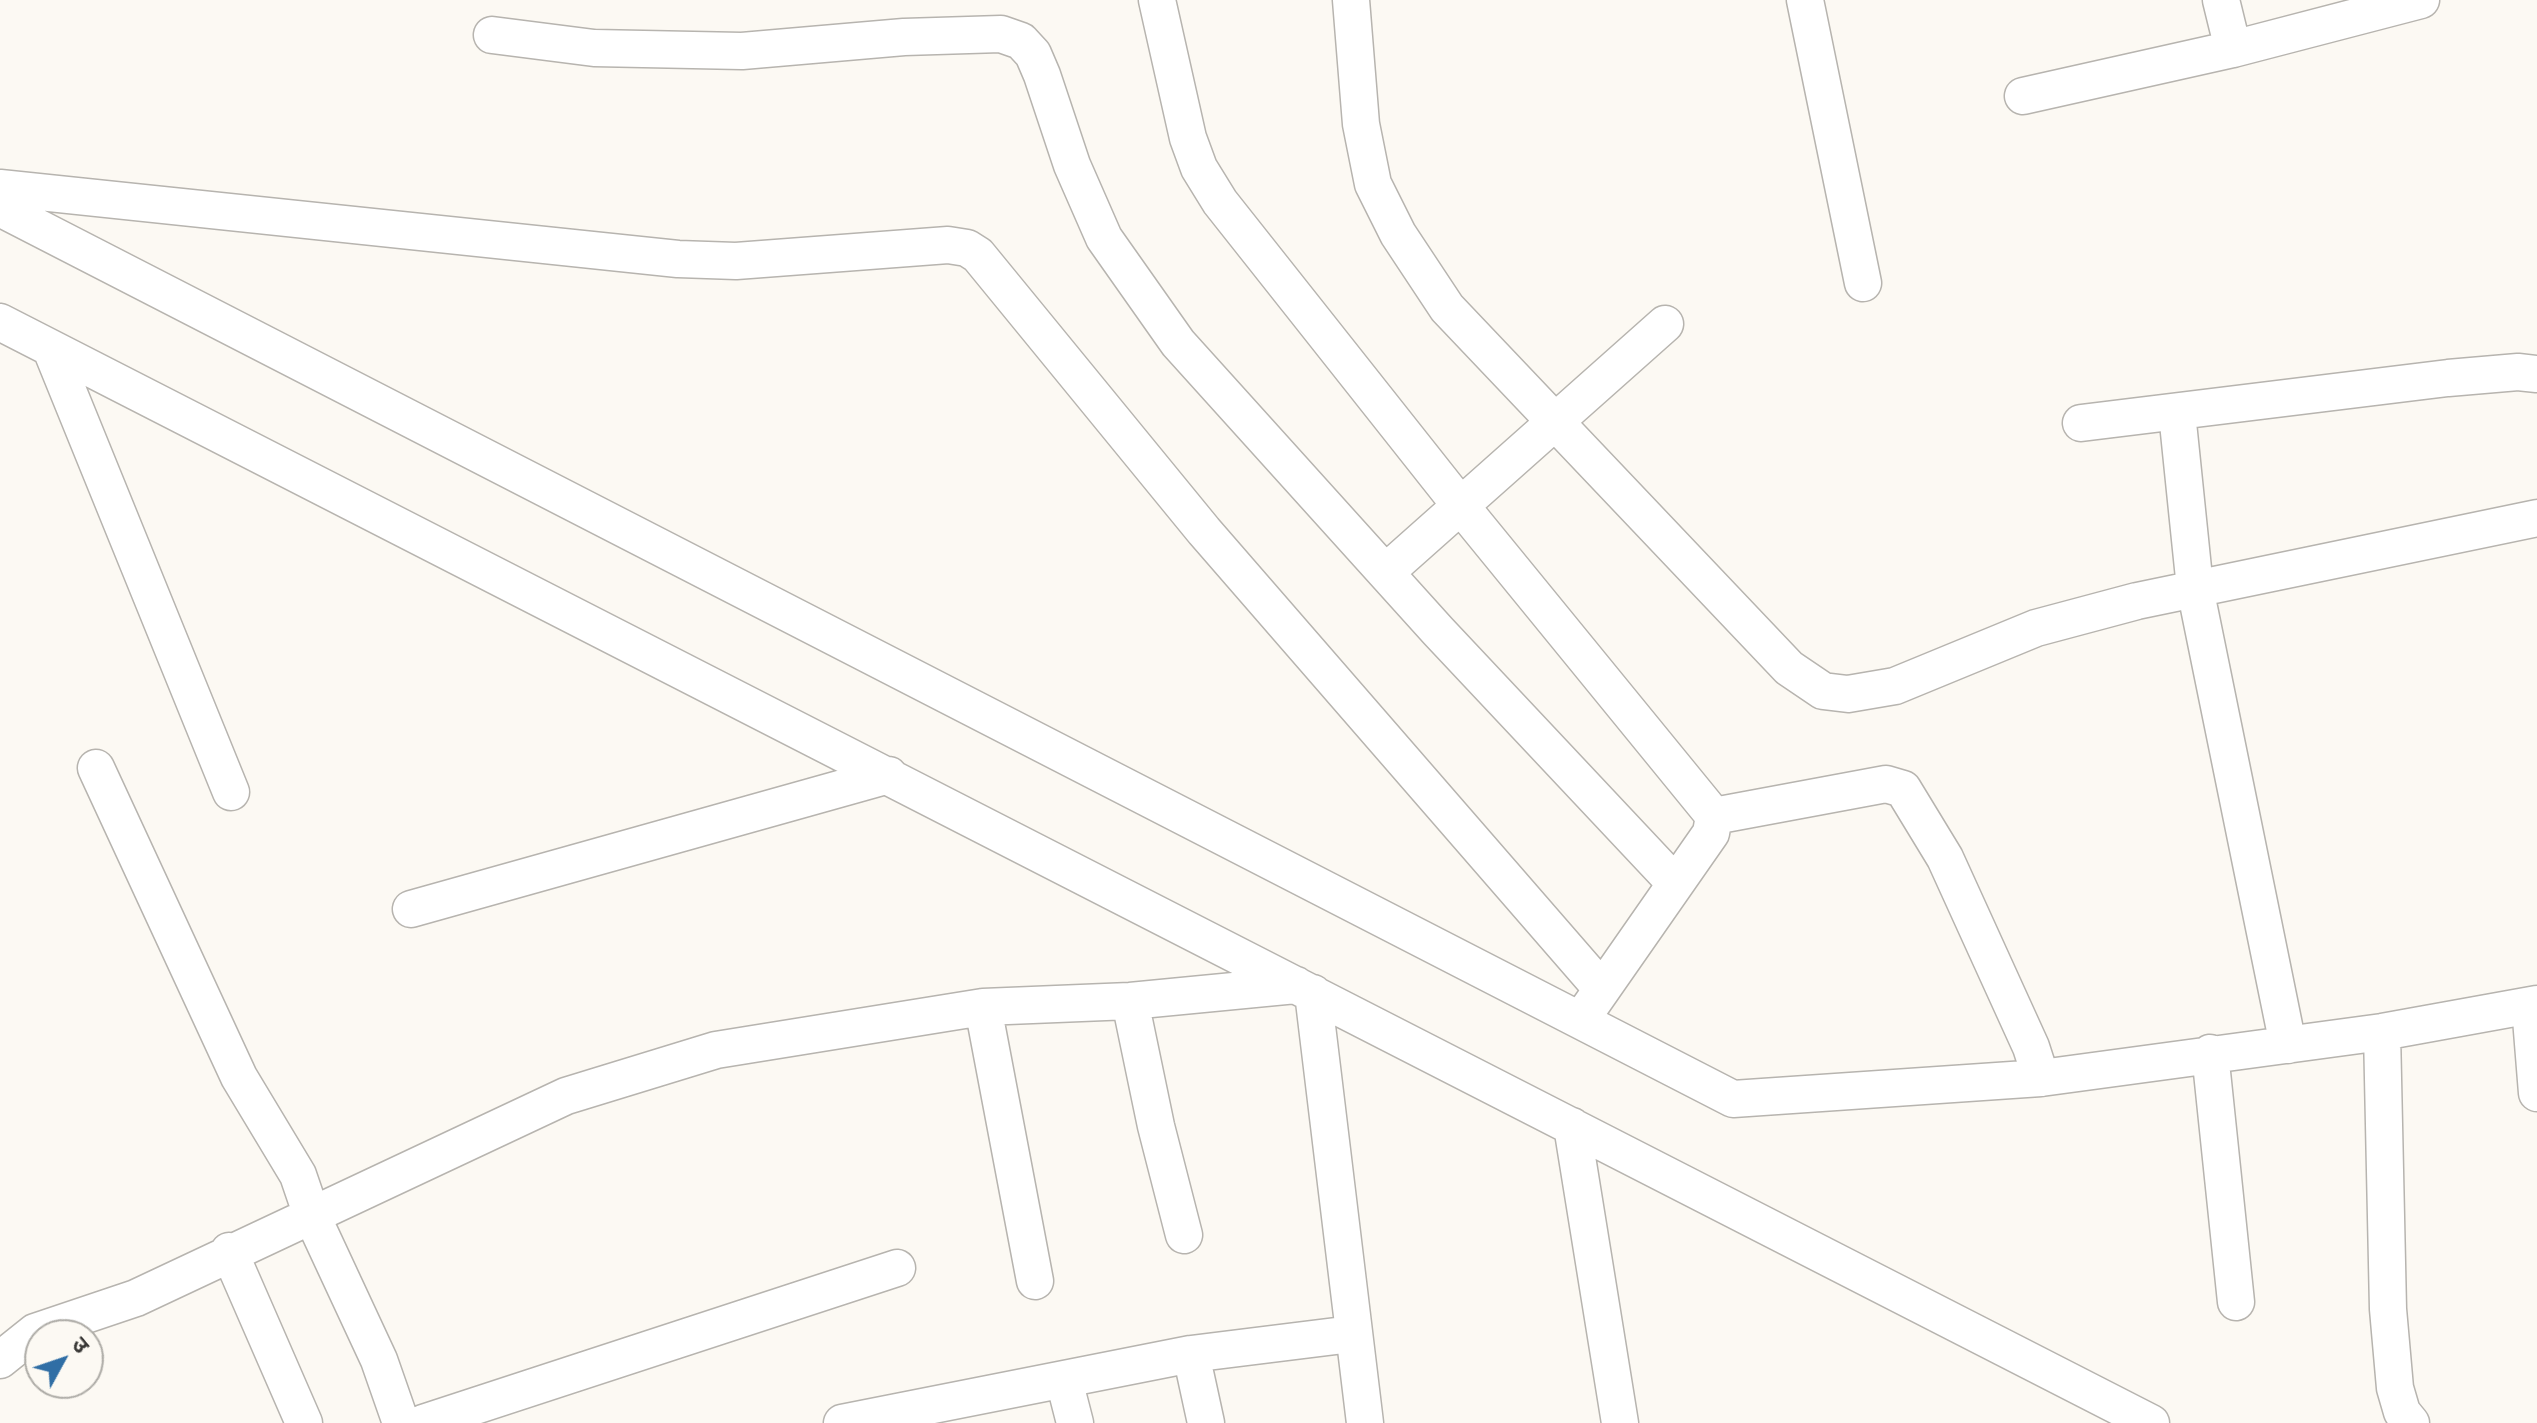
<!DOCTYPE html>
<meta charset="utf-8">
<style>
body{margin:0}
#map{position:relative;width:2537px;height:1423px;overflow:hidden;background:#fcf9f3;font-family:"Asap Condensed","Noto Sans Devanagari",sans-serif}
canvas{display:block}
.north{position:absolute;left:24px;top:1319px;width:80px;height:80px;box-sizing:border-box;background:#fcf9f3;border:2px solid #aeaca7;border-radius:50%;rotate:50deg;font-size:22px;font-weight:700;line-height:32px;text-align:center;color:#393836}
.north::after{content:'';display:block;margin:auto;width:28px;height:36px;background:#306ea5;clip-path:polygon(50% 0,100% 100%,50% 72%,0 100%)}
</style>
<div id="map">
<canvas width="2537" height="1423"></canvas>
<div class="north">उ</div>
</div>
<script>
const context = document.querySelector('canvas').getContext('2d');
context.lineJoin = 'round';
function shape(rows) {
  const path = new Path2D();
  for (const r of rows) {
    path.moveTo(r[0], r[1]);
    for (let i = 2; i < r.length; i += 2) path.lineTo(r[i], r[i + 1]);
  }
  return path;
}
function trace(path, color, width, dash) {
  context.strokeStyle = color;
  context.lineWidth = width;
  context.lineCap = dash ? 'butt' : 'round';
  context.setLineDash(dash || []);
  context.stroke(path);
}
const street = shape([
 [1157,0,1188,138,1199,168,1220,202,1460,505,1714,816,1711,833,1589,1008],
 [1351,0,1361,124,1373,184,1398,234,1447,308,1789,668,1823,691,1848,694,1895,686,2036,628,2137,601,2537,518],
 [1805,0,1863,283],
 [2221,0,2233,49],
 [492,35,594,48,742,51,904,37,1001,34,1021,41,1033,54,1042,75,1072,165,1104,238,1178,343,1438,631,1674,882],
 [2023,96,2233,49,2421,0],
 [0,188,678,259,736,261,948,245,967,248,978,255,1204,531,1601,988],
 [0,208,1733,1099,2041,1078,2382,1032,2537,1004],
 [0,322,2151,1423],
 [51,349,231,792],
 [2177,413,2195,588,2288,1045],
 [2081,423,2448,378,2518,372,2537,374],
 [1386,572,1665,324],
 [96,768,239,1077,298,1175,312,1216,379,1360,401,1423],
 [1714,816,1886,784,1903,789,1945,858,2031,1047,2041,1078],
 [411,909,889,775],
 [1313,993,1365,1423],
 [1130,1001,1156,1126,1184,1235],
 [2530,1006,2537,1093],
 [983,1007,1035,1281],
 [2382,1032,2388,1309,2395,1388,2402,1412,2411,1423],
 [2210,1053,2236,1302],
 [1572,1126,1620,1423],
 [229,1251,304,1423],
 [1191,1354,1206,1423],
 [0,1360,35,1332,136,1298,566,1096,716,1050,983,1007,1130,1001,1296,985],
 [1064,1380,1075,1423],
 [423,1423,897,1268],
 [842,1423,1191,1354,1352,1334]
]);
trace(street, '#b7b4af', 39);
trace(street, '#fff', 36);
</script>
